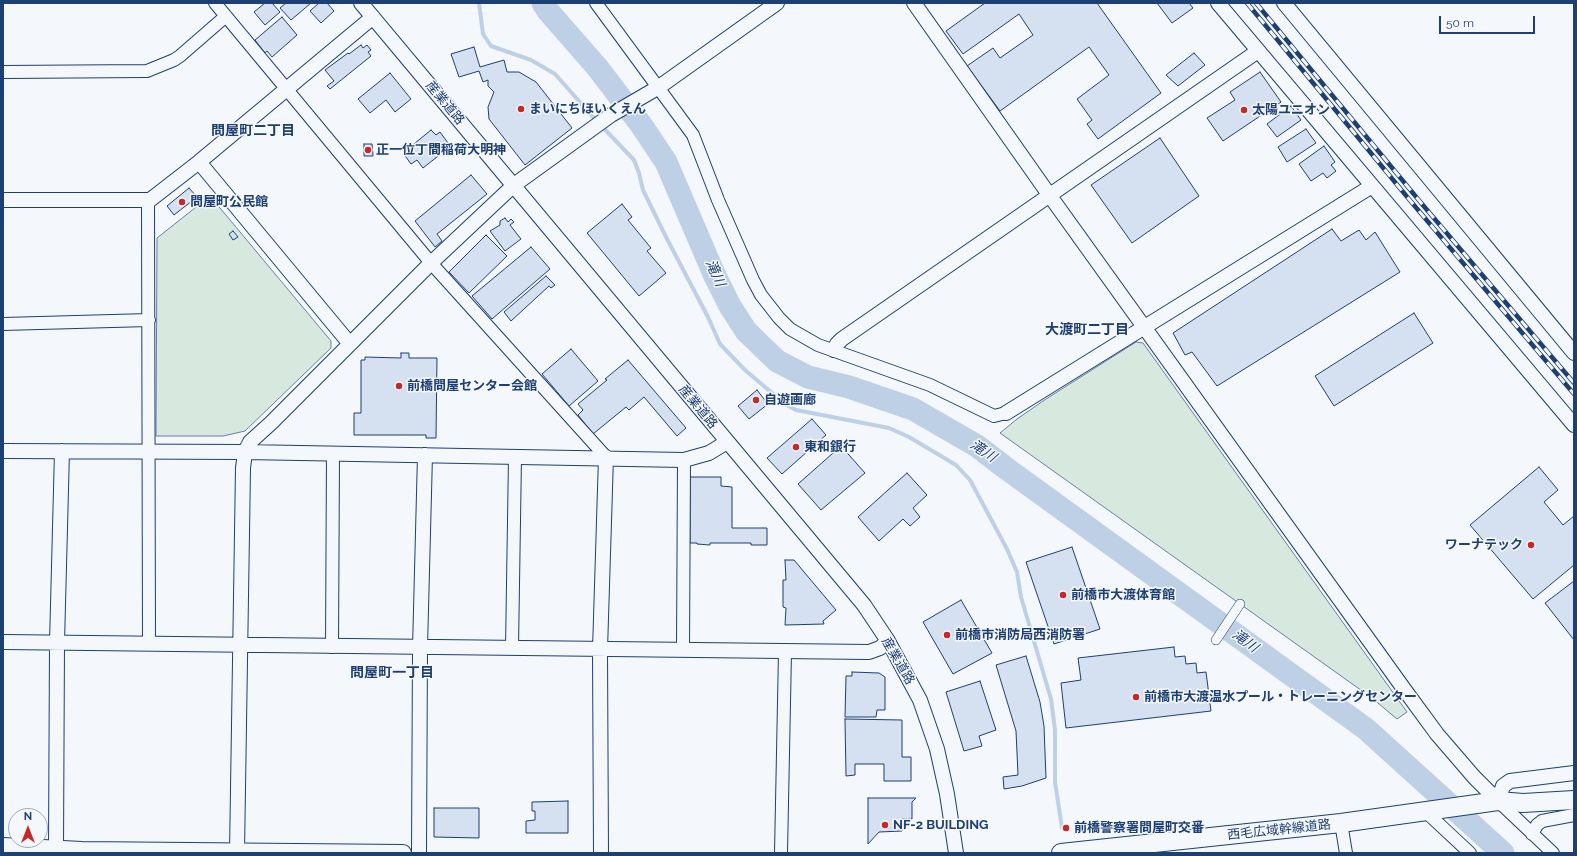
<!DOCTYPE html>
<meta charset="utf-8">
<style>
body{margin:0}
#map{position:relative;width:1577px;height:856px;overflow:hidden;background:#f4f7fb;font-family:Raleway,sans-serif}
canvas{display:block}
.frame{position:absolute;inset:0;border:4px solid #1d3f73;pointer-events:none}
.north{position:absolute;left:8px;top:808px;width:40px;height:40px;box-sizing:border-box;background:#f4f7fb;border:1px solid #9eadc5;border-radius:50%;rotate:0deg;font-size:11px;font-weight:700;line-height:16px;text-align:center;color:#1d3f73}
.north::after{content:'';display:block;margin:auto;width:14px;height:18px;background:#c62828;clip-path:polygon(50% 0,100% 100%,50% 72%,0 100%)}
.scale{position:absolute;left:1439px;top:16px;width:96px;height:18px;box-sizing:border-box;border:2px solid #1d3f73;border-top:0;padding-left:5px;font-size:12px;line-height:14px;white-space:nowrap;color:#1d3f73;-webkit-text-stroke:3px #f4f7fb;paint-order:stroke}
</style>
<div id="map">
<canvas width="1577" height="856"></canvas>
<div class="frame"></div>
<div class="north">N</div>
<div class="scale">50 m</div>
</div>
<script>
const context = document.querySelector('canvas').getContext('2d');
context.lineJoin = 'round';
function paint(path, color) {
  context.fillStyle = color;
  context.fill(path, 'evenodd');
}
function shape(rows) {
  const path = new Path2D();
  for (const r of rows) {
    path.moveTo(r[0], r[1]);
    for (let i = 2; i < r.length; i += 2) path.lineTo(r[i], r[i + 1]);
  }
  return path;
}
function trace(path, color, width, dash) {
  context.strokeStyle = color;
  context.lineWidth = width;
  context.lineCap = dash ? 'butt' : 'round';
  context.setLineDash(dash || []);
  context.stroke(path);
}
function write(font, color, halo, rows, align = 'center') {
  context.font = font + ' Raleway,"Noto Sans JP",sans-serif';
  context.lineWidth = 3;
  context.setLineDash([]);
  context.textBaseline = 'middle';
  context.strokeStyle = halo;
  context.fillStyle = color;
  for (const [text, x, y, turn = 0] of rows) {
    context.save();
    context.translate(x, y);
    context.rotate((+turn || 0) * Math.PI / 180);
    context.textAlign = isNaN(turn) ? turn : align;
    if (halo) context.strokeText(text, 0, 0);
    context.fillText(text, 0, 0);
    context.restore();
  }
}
const green = shape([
 [210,196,331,341,331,348,245,431,223,436,156,436,157,238,210,196],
 [1136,342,1143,343,1407,712,1397,719,1372,698,1000,433,1017,419,1046,399,1136,342]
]);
const stream = shape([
 [479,3,483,34,491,46,531,60,555,74,593,117,634,160,639,173,643,190,666,237,708,317,720,344,745,370,785,404,796,410,889,428,909,437,956,465,970,480,1007,549,1017,572,1021,597,1051,699,1055,730,1055,782,1062,828]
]);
const river = shape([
 [543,3,548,11,597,67,642,126,666,162,714,274,730,306,746,331,777,361,808,377,849,387,913,409,977,446,1007,469,1366,729,1503,853]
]);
const building = shape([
 [265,3,272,3,280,12,265,25,254,12,265,3],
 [286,3,311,3,291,20,280,8,286,3],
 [319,3,327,3,334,11,321,23,310,11,319,3],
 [985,3,1097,3,1161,93,1098,139,1087,124,1092,120,1077,99,1109,75,1089,47,1000,111,967,66,993,48,1000,58,1033,35,1019,14,963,54,946,31,985,3],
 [1157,3,1189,3,1193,8,1172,23,1157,3],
 [282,17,297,35,272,57,267,51,265,53,255,40,282,17],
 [361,45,363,48,367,45,371,50,368,52,371,56,330,89,327,86,334,81,325,70,348,53,349,54,361,45],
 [474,47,480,67,504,60,507,72,519,72,536,82,572,128,525,165,489,119,488,107,494,92,488,86,488,80,483,82,479,71,459,77,451,54,474,47],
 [1194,53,1205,65,1178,86,1166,75,1194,53],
 [1260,72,1281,102,1223,141,1207,118,1235,100,1230,92,1260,72],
 [390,73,411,99,395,112,386,100,370,113,358,99,390,73],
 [1291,106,1301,120,1277,137,1267,124,1291,106],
 [1306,129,1316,143,1287,162,1278,147,1306,129],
 [431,130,436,135,440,132,448,143,445,146,447,149,423,168,417,160,411,164,403,153,431,130],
 [1160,138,1199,196,1132,243,1091,185,1160,138],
 [364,144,372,144,373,156,364,156,364,144],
 [1324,146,1335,162,1331,165,1336,171,1327,178,1323,173,1311,181,1299,164,1324,146],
 [471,175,487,194,437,234,442,241,435,247,415,221,471,175],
 [189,188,197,197,174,215,167,206,189,188],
 [622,204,632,217,628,220,651,248,647,251,666,273,639,296,587,233,622,204],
 [505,218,508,222,511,219,514,222,510,225,521,239,505,251,490,231,500,225,500,221,505,218],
 [1332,229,1341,241,1359,230,1366,240,1375,232,1400,272,1217,386,1192,352,1185,355,1173,333,1332,229],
 [233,231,238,237,233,240,229,234,233,231],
 [486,235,507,256,469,293,449,272,486,235],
 [531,247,550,269,492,319,472,296,531,247],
 [546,276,555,285,551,288,549,286,511,321,504,312,546,276],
 [1414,313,1433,343,1334,406,1315,376,1414,313],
 [571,349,598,381,569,406,542,374,571,349],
 [401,353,409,353,409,358,437,358,436,438,426,438,426,435,354,435,354,413,361,413,361,360,365,360,365,357,401,358,401,353],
 [628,360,686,428,677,436,644,397,629,410,626,407,593,434,578,415,583,410,578,404,607,380,605,379,628,360],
 [757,390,768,404,749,419,738,406,757,390],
 [812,419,826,435,782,474,767,458,812,419],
 [841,446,865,473,821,510,798,484,841,446],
 [1539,467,1558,490,1544,502,1563,525,1574,516,1574,565,1533,599,1470,525,1539,467],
 [907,473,927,495,913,508,920,517,910,526,903,519,879,541,858,517,907,473],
 [690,477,721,477,721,486,732,487,732,528,767,528,767,545,751,545,751,543,710,543,710,545,697,544,697,543,690,543,690,477],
 [1072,547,1100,629,1054,644,1026,562,1072,547],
 [785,560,794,560,836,610,823,621,824,624,785,625,786,608,783,607,783,580,786,580,785,560],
 [1574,581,1574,640,1545,603,1574,581],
 [961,600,992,653,953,674,923,622,961,600],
 [1174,647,1175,657,1185,656,1186,664,1196,663,1197,673,1206,672,1211,711,1066,728,1061,683,1081,680,1078,658,1174,647],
 [1026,656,1040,702,1044,726,1046,778,1022,786,1004,789,1003,777,1018,775,1016,731,996,665,1026,656],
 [852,672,879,673,885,677,885,710,877,710,876,717,845,717,846,676,852,676,852,672],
 [980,681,996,730,979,736,982,746,964,751,946,692,980,681],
 [845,719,902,720,902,757,911,757,911,781,884,781,884,764,855,764,855,775,846,776,845,719],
 [868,798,916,798,912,802,912,819,902,819,902,831,879,832,868,844,868,798],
 [568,801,568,833,526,833,526,821,535,820,535,811,532,811,532,802,568,801],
 [434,808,479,808,479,838,434,837,434,808]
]);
const pedestrian = shape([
 [1216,640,1240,604]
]);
const minor = shape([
 [215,3,431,263,606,457],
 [596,3,693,135,718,200,753,280,761,295,779,318,790,329,818,345,930,385,994,416,1006,413],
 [3,72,147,71,174,60,180,56,226,16],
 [3,324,149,320],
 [149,644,148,201,150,200],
 [332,647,333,454],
 [512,648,515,457],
 [683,650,684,460],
 [1498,801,1553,853],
 [1425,811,1470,853],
 [1341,823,1346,853],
 [1532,834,1537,825,1542,821,1574,815],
 [781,853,785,652]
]);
const tertiary = shape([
 [361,3,864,605,888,641,920,700,937,749,947,794,956,853],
 [914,3,1050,196,1404,689,1437,734,1474,777,1498,801,1503,786,1510,781,1574,773],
 [1218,3,1574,425],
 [1284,3,1574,353],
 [199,162,350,344],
 [3,200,150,200,199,162,373,17],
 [834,350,837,344,842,339,1258,51],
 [1006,413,1372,186],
 [3,451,245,452,684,460,709,453,727,442],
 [3,642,869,652,880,648,888,641],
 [56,848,57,643,62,451],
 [237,853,243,468,245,452,250,442,271,423,431,263,514,185,611,115,659,87,777,3],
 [419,853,420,648,425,455],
 [601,853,600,650,606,457]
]);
const secondary = shape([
 [3,846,82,850,403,853]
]);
const primary = shape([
 [1061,853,1341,823,1498,801,1523,803,1574,800]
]);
const rail = shape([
 [1247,3,1413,204,1574,394],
 [1256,3,1422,204,1574,383]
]);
const markers = [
 [521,109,4,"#c62828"],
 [1244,110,4,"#c62828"],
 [368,150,4,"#c62828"],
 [182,202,4,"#c62828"],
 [399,386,4,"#c62828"],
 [756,400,4,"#c62828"],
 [796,447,4,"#c62828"],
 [1531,545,4,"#c62828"],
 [1063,595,4,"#c62828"],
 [947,635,4,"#c62828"],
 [1136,697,4,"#c62828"],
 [885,825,4,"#c62828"],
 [1066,828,4,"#c62828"]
];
const streetNames = [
 ["産業道路",445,103,50],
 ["産業道路",698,407,50],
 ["産業道路",898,661,60],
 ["西毛広域幹線道路",1279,830,-6]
];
const poiNames = [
 ["まいにちほいくえん",529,109],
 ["太陽ユニオン",1252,110],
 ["正一位丁間稲荷大明神",376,150],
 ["問屋町公民館",190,202],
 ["前橋問屋センター会館",407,386],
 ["自遊画廊",764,400],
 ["東和銀行",804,447],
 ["ワーナテック",1523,545,"right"],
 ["前橋市大渡体育館",1071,595],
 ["前橋市消防局西消防署",955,635],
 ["前橋市大渡温水プール・トレーニングセンター",1144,697],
 ["NF-2 BUILDING",893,825],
 ["前橋警察署問屋町交番",1074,828]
];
const neighbourhoodNames = [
 ["問屋町二丁目",253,131],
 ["大渡町二丁目",1087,330],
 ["問屋町一丁目",392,673]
];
const waterNames = [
 ["滝川",715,273,66],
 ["滝川",983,451,34],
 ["滝川",1245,641,36]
];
paint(green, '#d7e8df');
trace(green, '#687fa3', 1);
trace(stream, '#bed0e5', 4);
trace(river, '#bed0e5', 23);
paint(building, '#d5e0f0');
trace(building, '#1d3f73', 1);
trace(pedestrian, '#1d3f73', 10);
trace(minor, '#1d3f73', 14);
trace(tertiary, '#1d3f73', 16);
trace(secondary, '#1d3f73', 18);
trace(primary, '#1d3f73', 20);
trace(pedestrian, '#f4f7fb', 9);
trace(minor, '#f4f7fb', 12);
trace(tertiary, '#f4f7fb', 14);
trace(secondary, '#f4f7fb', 16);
trace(primary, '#f4f7fb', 18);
trace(rail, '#1d3f73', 4.5);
trace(rail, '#f4f7fb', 3, [9]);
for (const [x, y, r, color] of markers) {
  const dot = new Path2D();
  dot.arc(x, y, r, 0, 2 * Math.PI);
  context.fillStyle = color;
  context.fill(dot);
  trace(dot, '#f4f7fb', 1.5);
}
write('13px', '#1d3f73', '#f4f7fb', streetNames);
write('bold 13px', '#1d3f73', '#f4f7fb', poiNames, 'left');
write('bold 14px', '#1d3f73', '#f4f7fb', neighbourhoodNames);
write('italic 14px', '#1d3f73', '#f4f7fb', waterNames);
</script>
